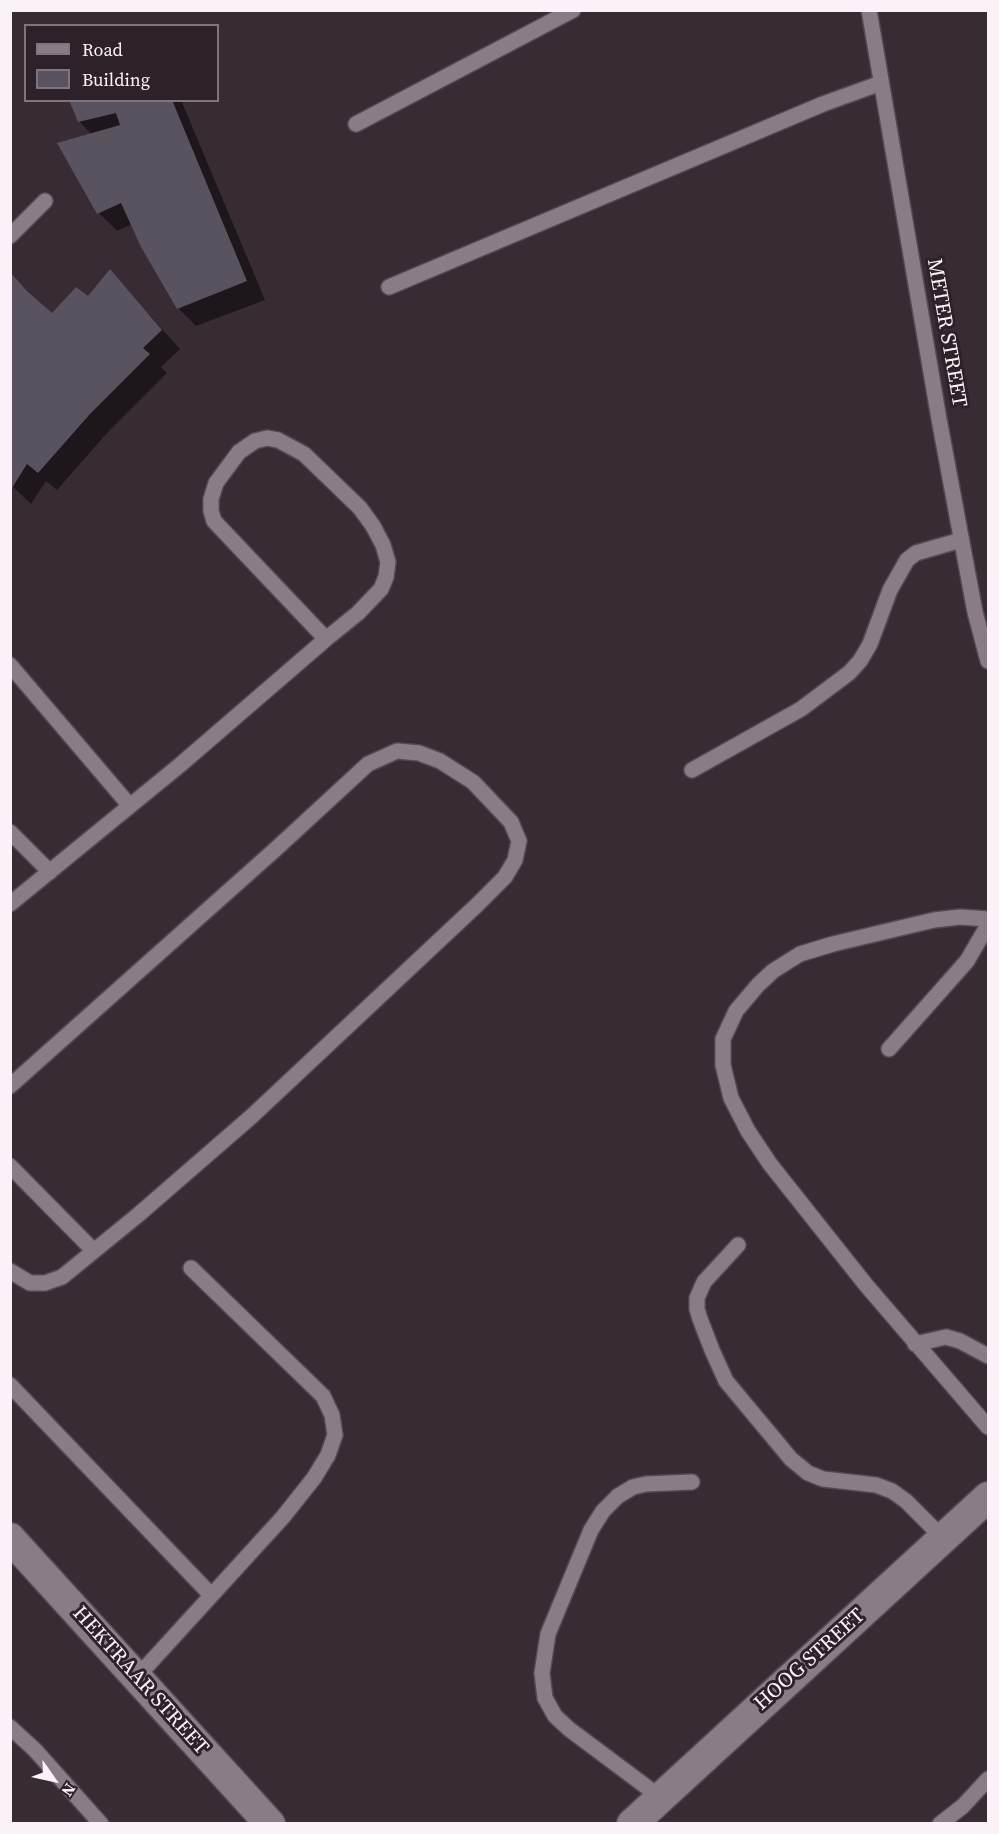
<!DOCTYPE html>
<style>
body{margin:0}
#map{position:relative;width:999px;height:1834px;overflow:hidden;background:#372b34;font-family:"Source Serif 4",serif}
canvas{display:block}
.frame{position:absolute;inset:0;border:12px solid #faf2f8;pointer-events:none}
.legend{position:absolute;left:24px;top:24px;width:195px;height:78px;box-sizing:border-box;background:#2d212a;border:2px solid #7f757c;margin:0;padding:8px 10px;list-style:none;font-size:18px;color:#faf2f8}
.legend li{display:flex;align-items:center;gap:12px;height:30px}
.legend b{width:30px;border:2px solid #7f757c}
.north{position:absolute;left:24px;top:1750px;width:60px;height:60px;-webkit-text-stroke:4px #2d212a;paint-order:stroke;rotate:124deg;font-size:16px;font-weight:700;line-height:24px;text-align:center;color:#faf2f8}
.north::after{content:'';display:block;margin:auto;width:21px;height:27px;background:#faf2f8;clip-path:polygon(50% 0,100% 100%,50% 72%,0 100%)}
</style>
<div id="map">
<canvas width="999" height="1834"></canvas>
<div class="frame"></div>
<ul class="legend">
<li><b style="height:8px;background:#8a7c87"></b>Road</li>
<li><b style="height:16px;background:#595360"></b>Building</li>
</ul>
<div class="north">N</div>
</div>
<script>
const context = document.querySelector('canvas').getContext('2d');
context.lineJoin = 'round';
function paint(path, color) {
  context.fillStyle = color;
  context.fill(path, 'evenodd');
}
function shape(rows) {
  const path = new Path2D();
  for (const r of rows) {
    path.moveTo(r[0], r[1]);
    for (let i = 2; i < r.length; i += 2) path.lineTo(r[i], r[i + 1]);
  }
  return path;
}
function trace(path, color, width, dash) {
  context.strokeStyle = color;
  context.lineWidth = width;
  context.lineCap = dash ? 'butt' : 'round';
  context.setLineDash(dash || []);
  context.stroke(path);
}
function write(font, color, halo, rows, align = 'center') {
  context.font = font + ' "Source Serif 4",serif';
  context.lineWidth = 6;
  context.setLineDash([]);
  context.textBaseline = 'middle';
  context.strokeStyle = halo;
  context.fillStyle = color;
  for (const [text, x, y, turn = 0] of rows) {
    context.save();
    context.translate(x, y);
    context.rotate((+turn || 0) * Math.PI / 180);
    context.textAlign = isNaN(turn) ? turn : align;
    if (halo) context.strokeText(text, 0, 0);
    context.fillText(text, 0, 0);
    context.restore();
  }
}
const shadow = shape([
 [71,100,181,100,265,300,196,326,178,308,132,224,117,231,99,213,92,135,79,121],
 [110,271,180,349,161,367,167,373,108,432,57,490,46,481,31,504,10,484,10,274,52,315,88,298]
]);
const building = shape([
 [69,100,172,100,247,281,177,309,141,247,121,203,97,214,57,143,120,125,116,113,78,122],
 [110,269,162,330,143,348,150,354,90,414,38,473,27,464,12,488,10,272,27,291,52,313,76,287,88,296]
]);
const service = shape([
 [869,10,939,419,975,612,988,661],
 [356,124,573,10],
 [10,236,45,201],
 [389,287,823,104,881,83],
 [10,665,130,806],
 [692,770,801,709,849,673,860,661,870,644,890,590,907,560,916,553,961,540],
 [10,832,50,872],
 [10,904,180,765,326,639,358,613,381,589,386,577,388,562,383,545,373,526,360,508,304,454,278,440,267,438,255,441,239,452,216,483,211,499,211,511,214,521,326,639],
 [988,919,960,917,934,920,833,944,800,954,773,971,758,985,736,1011,723,1039,723,1065,731,1098,748,1131,770,1164,866,1285,988,1427],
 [889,1049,967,961,988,925],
 [10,1086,278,847,368,764,397,751,419,753,440,761,473,782,511,822,519,841,515,860,505,877,478,904,252,1116,138,1215,62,1277,45,1283,30,1283,10,1271],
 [10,1166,94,1251],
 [738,1245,704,1282,697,1298,697,1309,700,1319,712,1350,726,1381,791,1459,808,1473,823,1479,876,1485,892,1491,906,1501,944,1539],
 [915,1344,946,1337,960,1341,988,1356],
 [10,1385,211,1595],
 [137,1677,283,1517,314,1478,328,1455,335,1435,332,1415,323,1396,191,1268],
 [10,1727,35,1750,101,1824],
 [660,1797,569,1729,555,1716,545,1698,542,1673,548,1634,591,1530,603,1511,618,1496,633,1487,646,1484,692,1482],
 [940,1824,963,1806,988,1779]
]);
const minor = shape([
 [10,1538,270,1824],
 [632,1824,988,1497]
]);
const streetNames = [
 ["METER STREET",946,333,80],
 ["HOOG STREET",810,1660,-42],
 ["HEKTRAAR STREET",140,1681,48]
];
paint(shadow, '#0007');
paint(building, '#595360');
trace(service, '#534951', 18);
trace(minor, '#534951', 33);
trace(service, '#8a7c87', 15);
trace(minor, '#8a7c87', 30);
write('21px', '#faf2f8', '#2d212a', streetNames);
</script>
